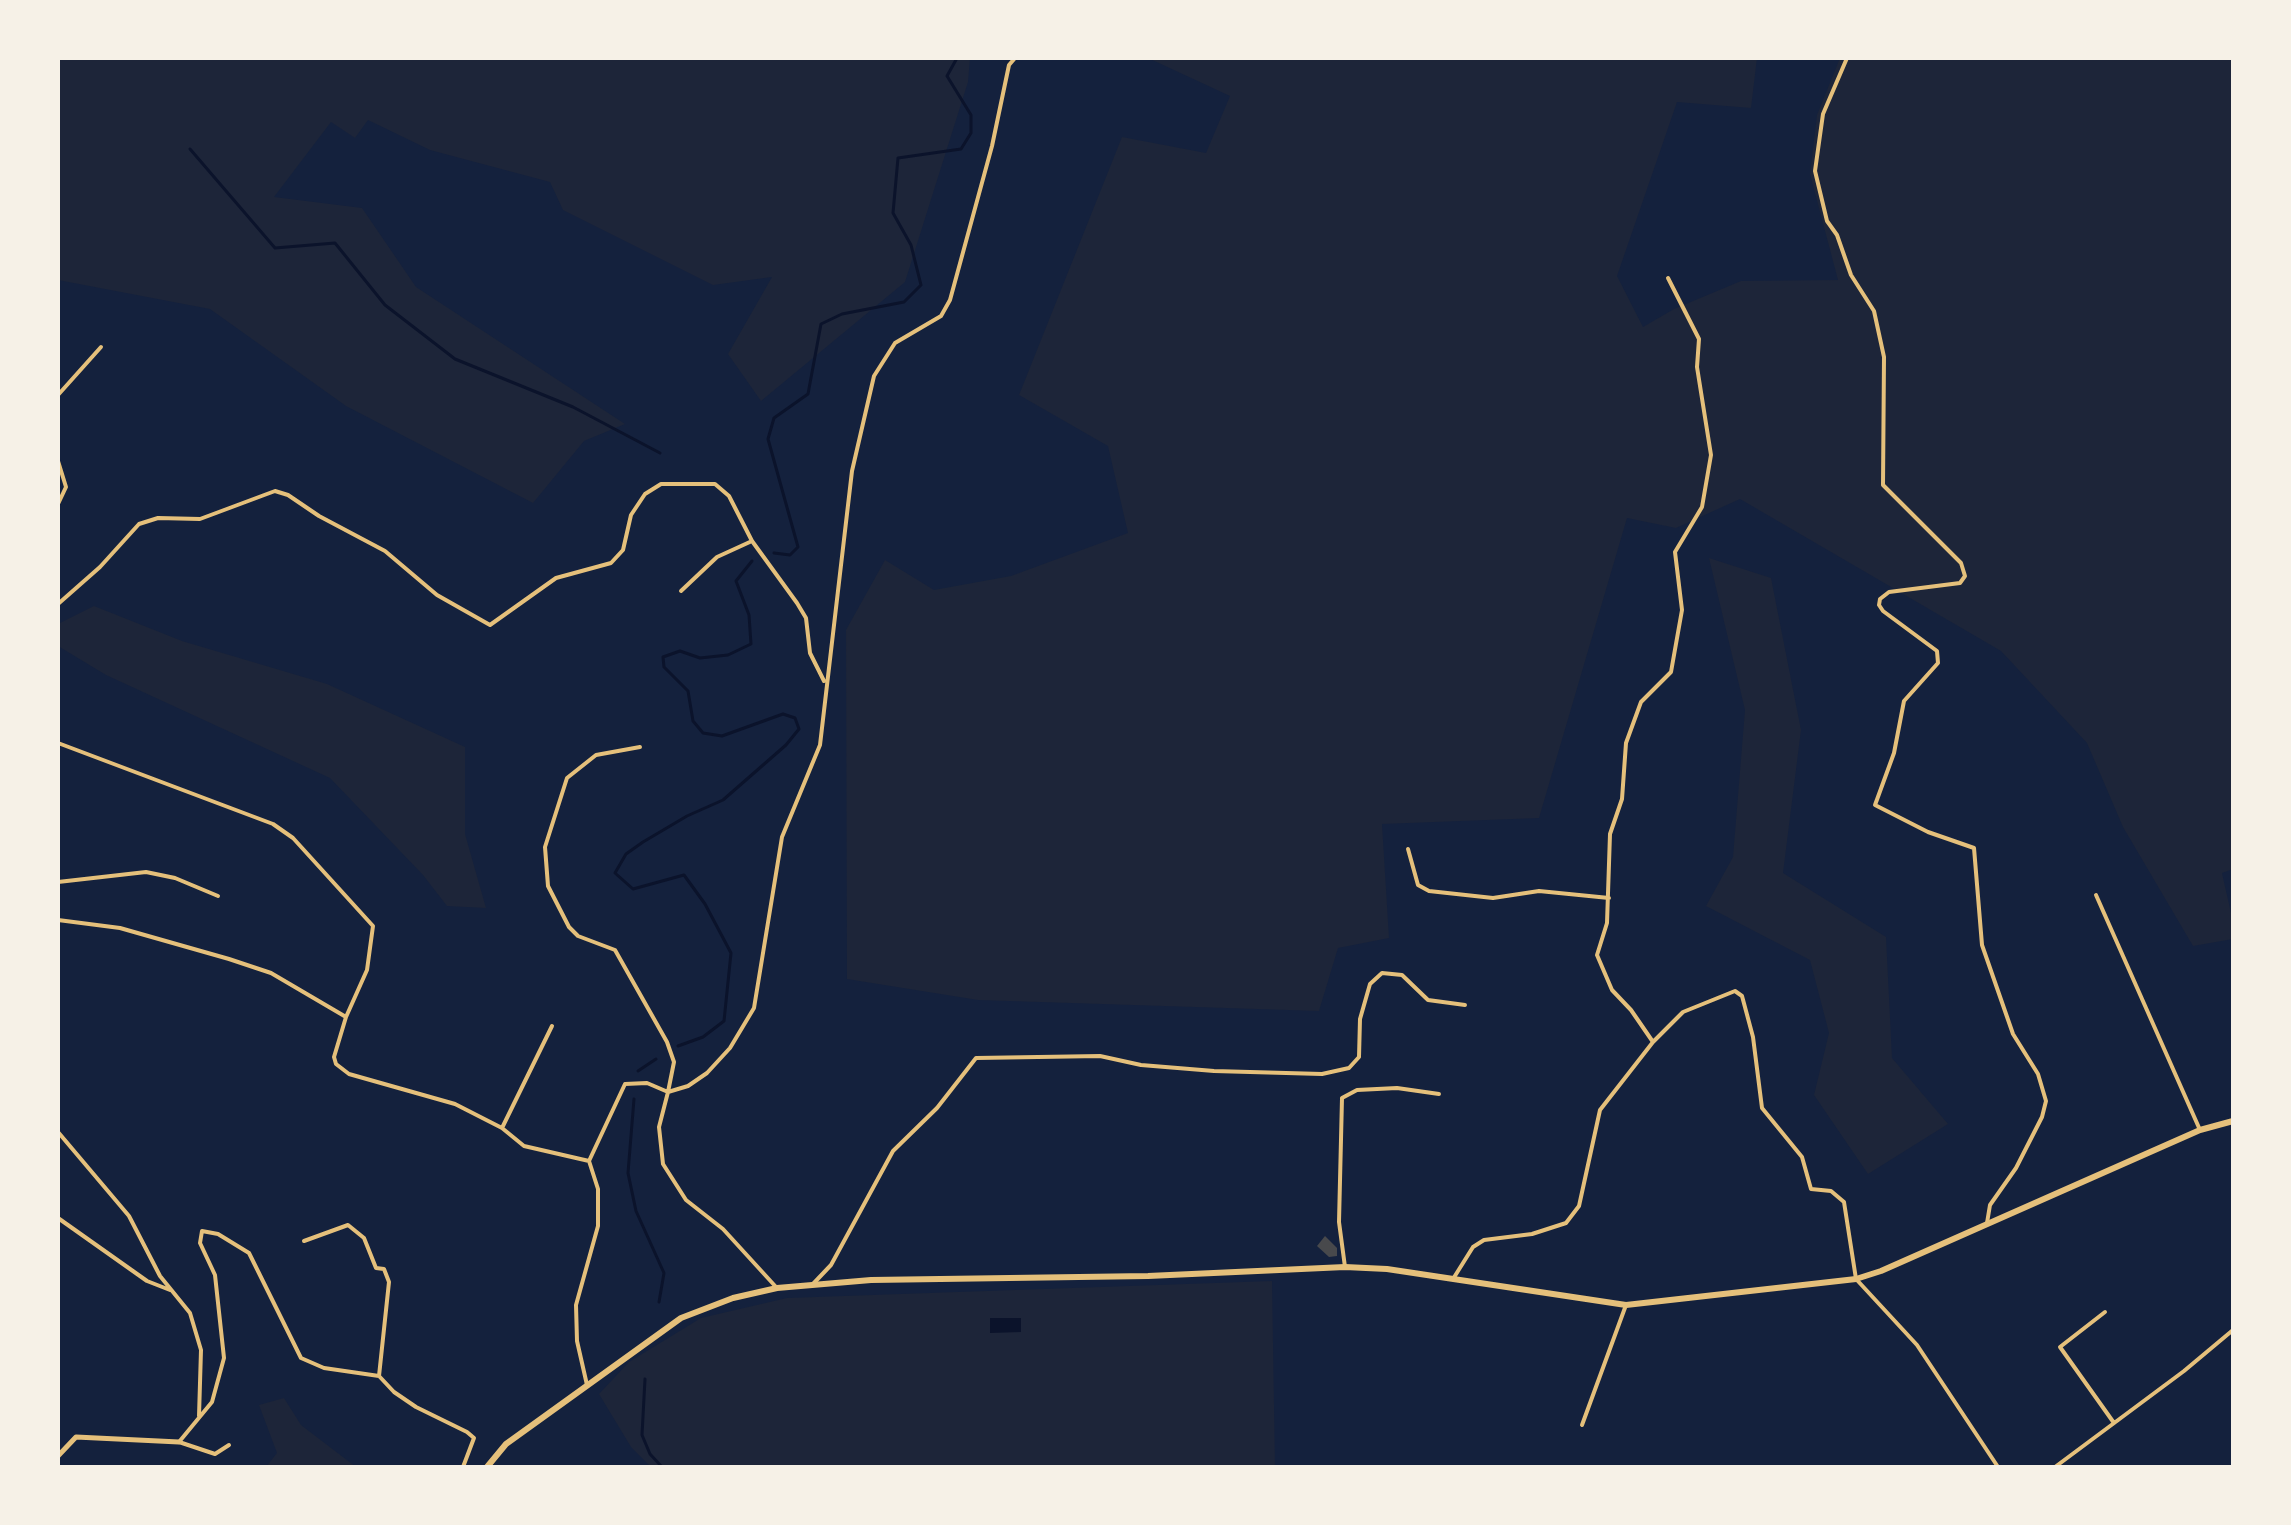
<!DOCTYPE html>
<style>
body{margin:0}
#map{position:relative;width:2291px;height:1525px;overflow:hidden;background:#14213d;font-family:Montserrat,sans-serif}
canvas{display:block}
.frame{position:absolute;inset:0;border:60px solid #f6f1e7;pointer-events:none}
</style>
<div id="map">
<canvas width="2291" height="1525"></canvas>
<div class="frame"></div>
</div>
<script>
const context = document.querySelector('canvas').getContext('2d');
context.lineJoin = 'round';
function paint(path, color) {
  context.fillStyle = color;
  context.fill(path, 'evenodd');
}
function shape(rows) {
  const path = new Path2D();
  for (const r of rows) {
    path.moveTo(r[0], r[1]);
    for (let i = 2; i < r.length; i += 2) path.lineTo(r[i], r[i + 1]);
  }
  return path;
}
function trace(path, color, width, dash) {
  context.strokeStyle = color;
  context.lineWidth = width;
  context.lineCap = dash ? 'butt' : 'round';
  context.setLineDash(dash || []);
  context.stroke(path);
}
const green = shape([
 [58,58,970,58,968,82,905,282,761,401,728,354,772,277,713,285,563,210,550,182,430,150,368,120,355,138,331,122,274,197,362,208,416,287,625,424,584,441,533,503,346,406,210,309,58,280],
 [1148,58,1757,58,1751,108,1677,102,1617,276,1643,327,1674,309,1741,281,1838,280,1810,174,1817,115,1840,58,2233,58,2233,869,2222,873,2233,922,2233,939,2193,946,2123,827,2087,743,2001,651,1740,499,1676,528,1627,518,1539,818,1382,824,1389,938,1338,948,1319,1011,978,1000,847,979,846,630,885,560,934,590,1011,576,1128,533,1108,446,1019,395,1122,137,1206,153,1230,96],
 [1709,558,1771,578,1801,730,1783,873,1886,937,1892,1058,1948,1124,1868,1174,1814,1095,1829,1033,1810,960,1706,906,1733,857,1745,710],
 [94,606,182,641,327,684,465,747,465,834,486,908,447,906,423,875,330,778,106,675,58,646,58,624],
 [1272,1281,1275,1467,651,1467,631,1447,599,1394,629,1362,701,1318,787,1298],
 [284,1398,301,1425,356,1467,266,1467,277,1453,259,1405]
]);
const water = shape([
 [990,1318,1021,1318,1021,1332,990,1333]
]);
const stream = shape([
 [190,149,275,248,335,243,385,305,455,359,573,407,660,453],
 [774,553,790,555,798,547,768,439,774,418,808,394,821,324,842,314,904,302,921,285,911,245,893,213,898,158,961,149,971,133,971,115,947,76,957,58],
 [678,1046,703,1037,724,1021,731,953,705,904,684,875,633,889,615,873,626,854,643,842,687,816,723,800,786,745,799,729,795,718,783,714,722,736,703,733,693,721,688,691,664,667,663,657,680,651,700,658,728,655,751,644,749,615,736,581,752,561],
 [638,1071,656,1059],
 [634,1099,628,1173,636,1211,664,1273,659,1302],
 [645,1379,642,1435,650,1454,662,1467]
]);
const building = shape([
 [1325,1236,1337,1248,1337,1256,1329,1257,1317,1246]
]);
const minor = shape([
 [1847,58,1823,114,1815,171,1827,221,1837,235,1851,275,1874,311,1884,357,1883,485,1961,563,1965,576,1960,583,1889,592,1880,599,1879,605,1883,611,1937,651,1938,663,1904,701,1894,753,1875,805,1928,832,1974,848,1982,945,2013,1034,2038,1074,2046,1101,2042,1117,2016,1168,1990,1205,1987,1223],
 [58,395,101,347],
 [58,461,66,487,58,504],
 [681,591,717,557,752,541],
 [58,604,100,567,139,524,158,518,200,519,275,491,288,495,319,516,385,551,437,595,490,625,556,578,611,563,623,550,631,515,645,494,661,484,715,484,729,496,752,541,797,603,806,618,810,653,824,681],
 [58,743,273,824,293,838,373,926,367,970,346,1017,334,1057,336,1064,349,1074,455,1104,502,1128,524,1146,589,1161],
 [640,747,596,755,567,778,545,847,548,886,569,927,578,936,615,950,667,1042,674,1062,668,1092,688,1086,707,1073,730,1048,754,1008,782,837,820,745,852,471,874,376,895,343,941,316,950,300,992,146,1009,65,1015,58],
 [1408,849,1418,885,1429,891,1493,898,1539,891,1609,898],
 [58,882,146,872,175,878,218,896],
 [2096,895,2200,1130],
 [58,920,120,928,229,959,271,973,346,1017],
 [1653,1042,1683,1012,1735,991,1742,996,1753,1037,1762,1108,1802,1157,1811,1189,1831,1191,1844,1202,1856,1279,1917,1345,1998,1467],
 [502,1128,552,1026],
 [58,1132,129,1216,160,1276,190,1313,201,1350,199,1416],
 [58,1218,147,1281,170,1290],
 [304,1241,348,1225,364,1238,376,1268,384,1269,389,1282,379,1376],
 [1345,1267,1339,1222,1342,1098,1357,1090,1397,1088,1439,1094],
 [1453,1279,1473,1247,1484,1240,1532,1234,1566,1223,1579,1206,1600,1110,1653,1042,1631,1010,1612,990,1597,955,1607,923,1610,834,1622,799,1626,743,1641,702,1671,672,1682,610,1675,552,1702,507,1711,455,1697,367,1699,339,1668,278],
 [812,1285,831,1265,893,1151,937,1108,976,1058,1100,1056,1141,1065,1214,1071,1322,1074,1349,1068,1359,1057,1360,1019,1370,984,1382,973,1402,975,1428,1000,1465,1005],
 [2105,1312,2060,1347,2114,1423],
 [587,1385,577,1341,576,1305,598,1226,598,1189,589,1161,625,1084,647,1083,668,1092,659,1127,663,1164,686,1200,723,1229,776,1287],
 [1582,1425,1626,1305],
 [229,1445,215,1454,179,1442,212,1402,224,1358,215,1275,200,1243,202,1231,218,1234,249,1253,301,1358,324,1368,379,1376,394,1392,416,1407,467,1432,474,1438,463,1467],
 [2055,1467,2184,1371,2233,1330]
]);
const tertiary = shape([
 [58,1456,76,1437,179,1442]
]);
const secondary = shape([
 [487,1467,506,1444,681,1318,733,1298,777,1288,871,1280,1148,1276,1345,1267,1387,1269,1626,1305,1856,1279,1881,1271,2200,1130,2233,1121]
]);
paint(green, '#1d2539');
paint(water, '#0b132b');
trace(stream, '#0b132b', 3);
paint(building, '#48494c');
trace(minor, '#e5c07b', 4);
trace(tertiary, '#e5c07b', 5);
trace(secondary, '#e5c07b', 6);
</script>
